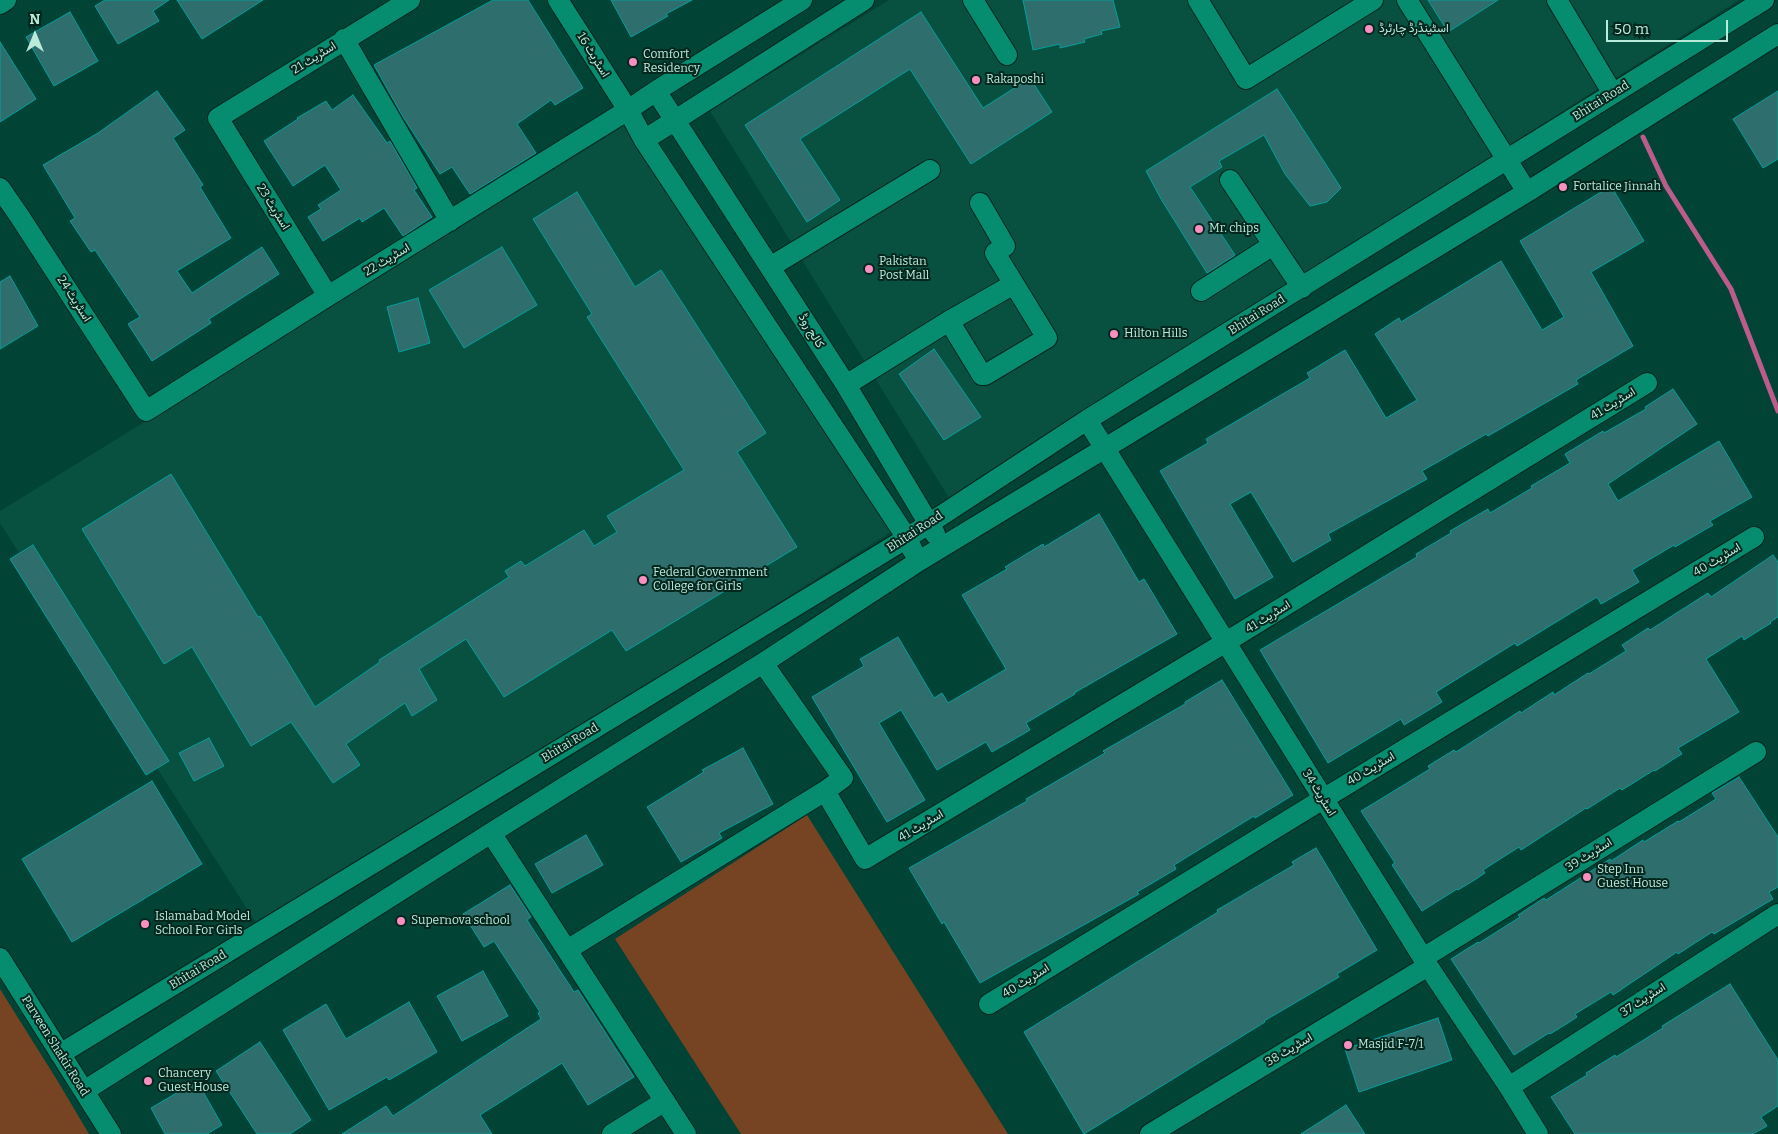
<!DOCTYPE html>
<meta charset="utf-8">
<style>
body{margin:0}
#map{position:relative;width:1778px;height:1134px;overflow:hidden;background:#014334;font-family:Bitter,serif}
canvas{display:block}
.north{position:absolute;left:10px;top:10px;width:50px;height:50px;-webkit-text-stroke:4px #03261d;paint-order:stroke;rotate:0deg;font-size:14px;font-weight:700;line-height:20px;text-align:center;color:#baeada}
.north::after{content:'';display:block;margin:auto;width:18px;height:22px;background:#baeada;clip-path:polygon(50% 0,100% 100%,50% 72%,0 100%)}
.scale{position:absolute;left:1606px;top:20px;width:122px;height:22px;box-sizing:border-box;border:2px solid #baeada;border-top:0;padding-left:6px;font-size:15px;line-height:18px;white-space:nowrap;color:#baeada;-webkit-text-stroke:4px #03261d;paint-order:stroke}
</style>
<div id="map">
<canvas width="1778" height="1134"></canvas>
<div class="north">N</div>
<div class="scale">50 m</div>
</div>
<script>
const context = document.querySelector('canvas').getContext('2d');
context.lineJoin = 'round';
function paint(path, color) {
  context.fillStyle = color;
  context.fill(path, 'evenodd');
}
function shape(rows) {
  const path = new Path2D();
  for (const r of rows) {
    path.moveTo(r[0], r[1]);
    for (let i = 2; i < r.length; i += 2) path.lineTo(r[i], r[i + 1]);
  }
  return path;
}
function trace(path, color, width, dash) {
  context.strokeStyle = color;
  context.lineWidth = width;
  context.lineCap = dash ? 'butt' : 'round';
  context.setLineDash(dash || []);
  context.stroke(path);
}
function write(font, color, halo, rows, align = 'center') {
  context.font = font + ' Bitter,Vazirmatn,serif';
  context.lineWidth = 4;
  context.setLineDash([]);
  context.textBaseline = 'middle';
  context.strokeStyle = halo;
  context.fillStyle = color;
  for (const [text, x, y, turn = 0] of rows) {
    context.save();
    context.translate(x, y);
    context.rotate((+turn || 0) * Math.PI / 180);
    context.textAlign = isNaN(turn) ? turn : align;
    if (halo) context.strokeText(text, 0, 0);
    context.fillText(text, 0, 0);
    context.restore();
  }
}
const built = shape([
 [889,0,1739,0,949,498,710,111],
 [642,115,902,525,260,929,0,523,0,511]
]);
const green = shape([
 [807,815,1008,1134,741,1134,615,939],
 [0,989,57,1080,89,1134,0,1134]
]);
const stream = shape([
 [1643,137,1666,186,1731,289,1778,411]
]);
const building = shape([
 [105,0,169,0,153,11,159,21,118,44,95,6,105,0],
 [177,0,263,0,202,39,177,0],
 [493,0,528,0,583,88,555,105,551,100,517,124,536,153,470,194,452,167,440,174,403,117,374,65,493,0],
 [611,0,692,0,666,14,668,16,631,37,611,0],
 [1023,0,1113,0,1120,27,1101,31,1102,34,1084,39,1085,42,1060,48,1060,44,1033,50,1023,0],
 [1428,0,1498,0,1448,32,1428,0],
 [70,12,98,61,54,86,26,37,70,12],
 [921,12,983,108,1030,78,1052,112,971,164,910,69,800,139,840,200,807,222,745,125,921,12],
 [0,42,36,99,0,122,0,42],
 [1277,89,1341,188,1327,202,1310,206,1285,174,1264,135,1219,161,1222,167,1190,187,1235,255,1207,273,1161,199,1146,171,1277,89],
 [157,91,185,130,173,138,203,185,200,187,231,238,177,271,192,293,262,247,279,274,209,319,211,323,152,361,128,324,140,317,95,250,91,252,70,221,75,218,43,165,98,133,157,91],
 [1778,91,1778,159,1763,168,1733,119,1778,91],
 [353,95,387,143,390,141,417,188,414,190,432,217,403,236,384,208,362,222,360,218,323,241,308,217,321,209,318,205,341,190,325,165,293,186,264,141,298,119,297,118,326,101,332,110,353,95],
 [1611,186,1644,241,1591,272,1633,346,1576,380,1578,384,1488,436,1486,434,1422,471,1427,479,1328,534,1331,540,1293,562,1251,492,1230,504,1273,577,1235,599,1160,471,1208,443,1206,439,1310,378,1307,373,1345,350,1386,418,1417,400,1375,334,1399,318,1401,322,1501,261,1542,330,1564,317,1520,241,1611,186],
 [577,192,635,287,661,270,766,433,737,452,797,547,626,651,612,630,504,697,466,639,419,669,437,700,412,716,405,703,346,744,360,765,333,783,291,722,251,746,192,647,164,664,82,529,171,474,258,617,260,616,315,707,380,662,379,660,509,577,505,571,521,561,525,566,584,530,594,546,617,532,607,516,684,470,587,317,592,314,533,219,577,192],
 [502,247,537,305,464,348,429,290,502,247],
 [10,276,38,326,0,349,0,282,10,276],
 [418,298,430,343,399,352,387,307,418,298],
 [934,349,981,417,944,440,899,374,934,349],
 [1673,389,1697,424,1608,484,1618,501,1719,441,1752,497,1710,521,1713,525,1675,547,1674,545,1632,570,1639,582,1601,604,1597,597,1517,646,1515,643,1436,692,1442,702,1404,725,1401,719,1328,763,1260,650,1417,557,1416,554,1451,533,1450,531,1488,509,1490,513,1532,488,1531,486,1570,463,1565,454,1603,431,1604,433,1646,409,1645,407,1673,389],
 [1099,514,1139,582,1144,579,1177,634,1074,693,1075,694,1026,723,1030,730,992,752,986,742,937,770,901,710,879,723,925,800,887,822,812,697,864,666,860,659,898,637,934,698,942,693,948,703,1006,669,962,595,1007,569,1005,567,1043,544,1044,547,1099,514],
 [33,545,169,761,146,775,10,559,33,545],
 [1773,555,1778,562,1778,617,1770,622,1771,623,1744,640,1742,636,1706,659,1739,712,1678,748,1682,754,1672,760,1655,771,1654,770,1622,790,1620,788,1587,809,1586,808,1521,850,1519,847,1483,870,1485,873,1476,879,1458,890,1457,889,1422,911,1392,865,1395,863,1361,811,1430,769,1428,766,1454,750,1456,752,1520,711,1521,713,1553,692,1554,695,1588,673,1589,674,1626,651,1622,645,1648,628,1650,630,1708,593,1711,597,1773,555],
 [1222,680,1293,795,1255,818,1254,816,1174,865,1176,869,1137,892,1139,894,980,983,944,922,942,924,909,868,1027,801,1026,799,1105,753,1103,751,1185,704,1185,702,1222,680],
 [209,738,224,766,194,781,179,753,209,738],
 [743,748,773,804,719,833,722,838,681,862,647,807,704,772,702,770,743,748],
 [1739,777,1778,837,1778,887,1769,892,1773,899,1714,934,1712,932,1678,954,1677,952,1613,995,1611,992,1575,1014,1577,1017,1568,1023,1550,1034,1549,1033,1514,1055,1451,959,1478,942,1479,943,1520,917,1518,915,1544,898,1546,900,1610,859,1611,861,1643,840,1644,842,1678,821,1679,822,1716,799,1712,793,1739,777],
 [152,781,202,864,72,942,22,859,152,781],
 [586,835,603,865,552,893,535,864,586,835],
 [1316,848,1377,950,1337,974,1339,977,1264,1021,1265,1022,1084,1134,1024,1032,1218,912,1217,910,1294,865,1292,862,1316,848],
 [510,885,531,917,527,920,574,992,578,990,634,1077,588,1105,562,1063,480,1115,492,1134,342,1134,386,1106,393,1116,541,1019,538,1013,540,1012,494,941,484,947,463,914,510,885],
 [483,971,508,1016,462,1041,437,996,483,971],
 [1730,984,1778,1060,1778,1106,1761,1117,1767,1126,1753,1134,1575,1134,1551,1097,1587,1075,1586,1073,1615,1055,1616,1057,1663,1028,1662,1026,1730,984],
 [409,1002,437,1052,389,1080,387,1077,329,1110,283,1030,326,1004,346,1039,409,1002],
 [1438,1018,1452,1060,1359,1092,1345,1049,1438,1018],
 [260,1042,311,1120,290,1134,257,1134,216,1071,260,1042],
 [197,1081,222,1125,207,1134,165,1134,151,1108,197,1081],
 [1346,1105,1365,1134,1301,1134,1346,1105]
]);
const minor = shape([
 [558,0,628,110,644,140,907,538,913,551],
 [973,0,1007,55],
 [1198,0,1246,79,1373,0],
 [1407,0,1527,192],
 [1557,0,1613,94],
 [0,4,6,0],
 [344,39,450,221],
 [656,91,846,385,935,534],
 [644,140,864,0],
 [1230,180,1302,288],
 [0,188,20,217,146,411,328,296,628,110,656,91,802,0],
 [980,203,1005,246,995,253,1014,284],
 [770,267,930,170],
 [1201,291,1273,245],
 [328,296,218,118,410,0],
 [846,385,949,321,1014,284,1047,338,985,375,982,375,949,321],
 [1087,420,1428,966,1509,1087,1538,1134],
 [825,791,865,859,1226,642,1647,383],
 [491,833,686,1134],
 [567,950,825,791,843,778,763,663],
 [0,958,111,1134],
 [1423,958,1756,752],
 [989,1004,1323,799,1754,537],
 [60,1054,907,538,1087,420,1764,0],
 [1509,1087,1778,914],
 [84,1091,491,833,763,663,919,561,1527,192,1778,34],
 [612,1134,665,1101],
 [1150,1134,1428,966]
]);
const markers = [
 [1369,29,5,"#fc8fc1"],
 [633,62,5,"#fc8fc1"],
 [976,80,5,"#fc8fc1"],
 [1563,187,5,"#fc8fc1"],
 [1199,229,5,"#fc8fc1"],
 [869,269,5,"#fc8fc1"],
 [1114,334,5,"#fc8fc1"],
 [643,580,5,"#fc8fc1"],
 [1587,877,5,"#fc8fc1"],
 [401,921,5,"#fc8fc1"],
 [145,924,5,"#fc8fc1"],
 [1348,1045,5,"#fc8fc1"],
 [148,1081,5,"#fc8fc1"]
];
const poiNames = [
 ["اسٹینڈرڈ چارٹرڈ",1379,29],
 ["Comfort",643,55],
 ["Residency",643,69],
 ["Rakaposhi",986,80],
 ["Fortalice Jinnah",1573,187],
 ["Mr. chips",1209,229],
 ["Pakistan",879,262],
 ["Post Mall",879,276],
 ["Hilton Hills",1124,334],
 ["Federal Government",653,573],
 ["College for Girls",653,587],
 ["Step Inn",1597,870],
 ["Guest House",1597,884],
 ["Islamabad Model",155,917],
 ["School For Girls",155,931],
 ["Supernova school",411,921],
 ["Masjid F-7/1",1358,1045],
 ["Chancery",158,1074],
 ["Guest House",158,1088]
];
const streetNames = [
 ["اسٹریٹ 16",593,55,58],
 ["اسٹریٹ 21",314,58,-32],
 ["Bhitai Road",1601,101,-32],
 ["اسٹریٹ 23",273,207,58],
 ["اسٹریٹ 22",387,260,-31],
 ["اسٹریٹ 24",74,299,57],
 ["Bhitai Road",1257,315,-32],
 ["کالج روڈ",811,331,58],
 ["اسٹریٹ 41",1613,404,-32],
 ["Bhitai Road",915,532,-33],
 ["اسٹریٹ 40",1717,560,-31],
 ["اسٹریٹ 41",1268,617,-32],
 ["Bhitai Road",570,743,-31],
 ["اسٹریٹ 40",1371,769,-31],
 ["اسٹریٹ 34",1319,793,58],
 ["اسٹریٹ 41",921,826,-31],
 ["اسٹریٹ 39",1589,855,-32],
 ["Bhitai Road",198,970,-31],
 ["اسٹریٹ 40",1026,981,-32],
 ["اسٹریٹ 37",1643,1000,-33],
 ["Parveen Shakir Road",55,1046,58],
 ["اسٹریٹ 38",1289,1050,-31]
];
paint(built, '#085140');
paint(green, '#774423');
trace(stream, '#bc5c8a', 5);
paint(building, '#2e6e6c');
trace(building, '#03a09d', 1);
trace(minor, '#03261d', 22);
trace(minor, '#068c6f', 20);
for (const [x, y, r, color] of markers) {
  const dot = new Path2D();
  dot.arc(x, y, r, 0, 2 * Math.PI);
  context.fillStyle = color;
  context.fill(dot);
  trace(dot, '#03261d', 2);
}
write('12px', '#baeada', '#03261d', poiNames, 'left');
write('12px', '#baeada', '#03261d', streetNames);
</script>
